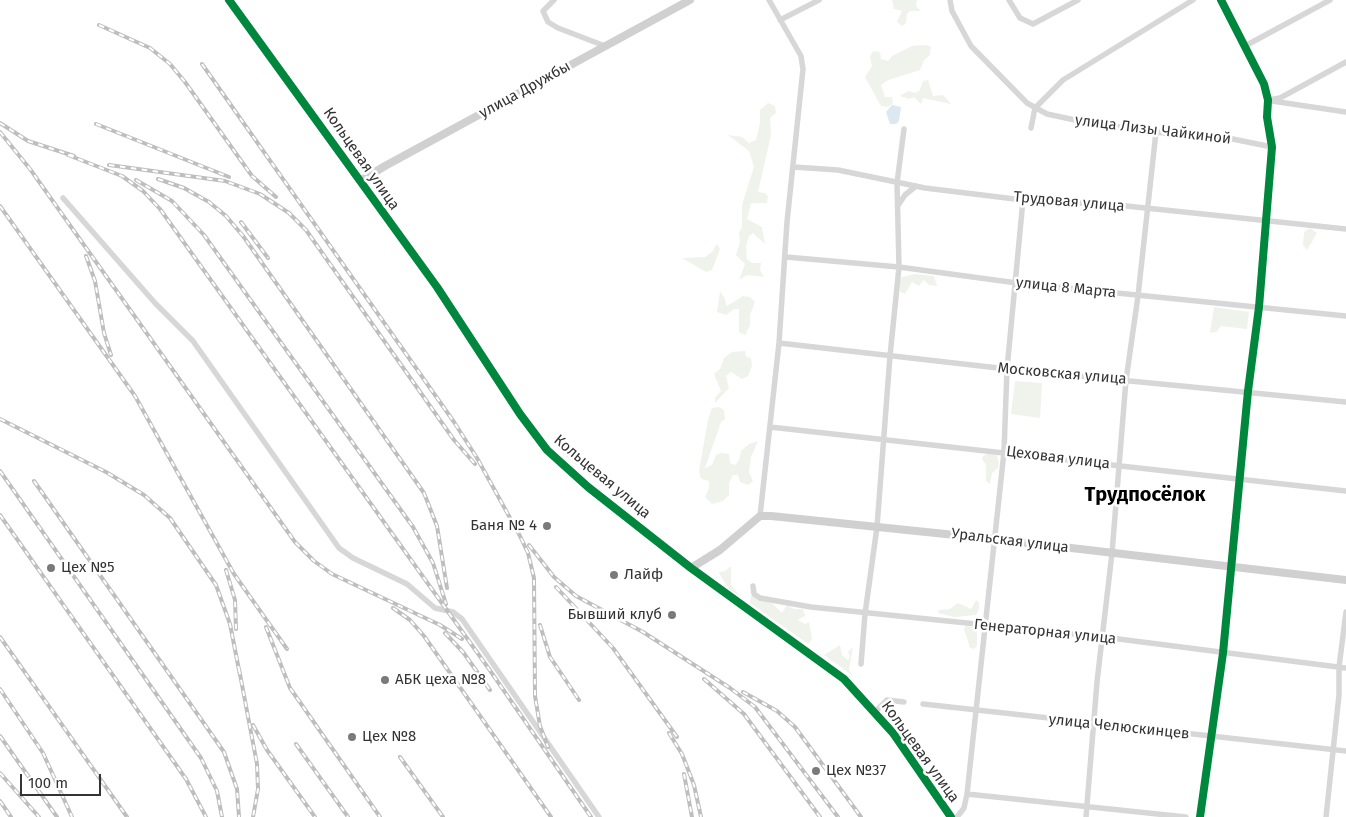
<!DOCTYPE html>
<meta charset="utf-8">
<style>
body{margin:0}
#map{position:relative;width:1346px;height:817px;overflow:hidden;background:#fff;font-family:"Fira Sans",sans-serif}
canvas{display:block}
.scale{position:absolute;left:20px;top:774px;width:81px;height:22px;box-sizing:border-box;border:2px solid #333;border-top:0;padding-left:6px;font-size:15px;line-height:18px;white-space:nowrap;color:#333;-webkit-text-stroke:4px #fff;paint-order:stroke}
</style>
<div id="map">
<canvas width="1346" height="817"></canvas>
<div class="scale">100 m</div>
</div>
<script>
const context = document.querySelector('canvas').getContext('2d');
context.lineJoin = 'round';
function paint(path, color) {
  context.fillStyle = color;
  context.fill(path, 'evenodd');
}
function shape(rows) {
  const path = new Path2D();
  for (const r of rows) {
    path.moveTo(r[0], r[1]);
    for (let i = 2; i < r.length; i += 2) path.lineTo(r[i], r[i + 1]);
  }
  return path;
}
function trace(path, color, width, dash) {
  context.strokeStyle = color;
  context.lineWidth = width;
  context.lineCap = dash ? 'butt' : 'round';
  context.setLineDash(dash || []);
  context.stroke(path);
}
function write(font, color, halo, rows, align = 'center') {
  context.font = font + ' "Fira Sans",sans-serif';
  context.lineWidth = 5;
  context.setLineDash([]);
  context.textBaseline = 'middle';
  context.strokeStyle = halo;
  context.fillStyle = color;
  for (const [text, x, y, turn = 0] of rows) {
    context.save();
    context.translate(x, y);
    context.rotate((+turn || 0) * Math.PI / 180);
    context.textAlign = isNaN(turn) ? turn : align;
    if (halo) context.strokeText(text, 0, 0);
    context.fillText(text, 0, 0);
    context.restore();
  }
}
const green = shape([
 [892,0,917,0,916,6,921,11,910,11,907,14,906,23,902,26,897,22,902,11,894,9],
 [926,45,931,47,930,55,924,60,920,70,888,80,881,85,885,97,892,97,893,104,887,107,881,106,865,77,872,66,870,57,873,51,880,52,881,59,888,61,892,56,912,46],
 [928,80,933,96,943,95,951,104,923,98,921,104,914,97,909,99,900,96,908,91,915,93,919,91,923,81],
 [768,103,775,106,776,113,770,118,771,135,758,192,765,193,768,196,767,203,751,203,747,219,762,227,765,244,753,233,749,236,746,246,747,259,752,263,761,263,760,270,764,277,747,275,739,280,745,264,736,255,740,242,739,233,742,227,742,205,754,167,749,151,728,135,742,137,749,143,756,140,760,123,760,110],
 [1310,228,1317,233,1307,250,1303,245,1304,232],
 [717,244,720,249,712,270,706,272,682,258,705,257,712,252],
 [915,274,934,276,937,286,929,285,924,280,919,286,912,282,905,294,900,292,900,281,902,277],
 [720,292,724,297,727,306,743,296,750,297,755,302,750,315,750,325,745,335,739,332,739,309,734,309,726,315,717,312],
 [1214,307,1249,312,1247,329,1221,326,1216,332,1210,333],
 [745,351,746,357,751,358,752,366,748,376,742,379,731,372,726,376,729,388,715,403,715,398,721,391,714,374,720,369,724,358,732,352],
 [1015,381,1042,383,1040,418,1011,414],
 [719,407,724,410,725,419,721,422,705,468,712,465,716,455,721,453,729,454,730,463,735,465,739,460,741,451,749,444,758,441,751,457,749,472,753,481,748,485,740,482,738,475,733,475,729,483,729,495,723,501,712,504,705,497,709,488,709,481,701,479,699,471,708,420,712,408],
 [553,441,557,443,581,467,610,492,564,455],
 [990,453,996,454,999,462,998,468,992,473,990,484,986,481,986,465,982,459,983,456],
 [731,566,731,585,741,597,729,589,720,575,719,572,725,571],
 [758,595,773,604,782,613,787,605,794,609,803,609,805,616,798,620,805,624,809,622,812,639,808,644,750,603,751,596],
 [976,600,979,602,979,609,976,615,955,617,938,613,939,610,950,609,958,603,971,609],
 [965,626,973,627,977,630,977,645,974,649,970,648,967,638,964,630],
 [840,645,842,655,848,660,850,657,848,652,853,647,849,670,852,675,824,655]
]);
const water = shape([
 [892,105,901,107,899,121,896,124,890,124,886,112]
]);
const street = shape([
 [554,0,543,11,548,22,558,28,605,46],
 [950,0,952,11,971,46,1027,103,1047,114,1089,123,1187,136,1218,136,1272,147],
 [1009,0,1020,18,1033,24,1078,0],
 [780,20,819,0],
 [1245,46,1330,0],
 [1268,100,1280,98,1346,62],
 [1272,101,1346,112],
 [1031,128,1035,108,1063,80,1193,0],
 [794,167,838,170,925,188,1023,200,1117,205,1346,229],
 [63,198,155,303,193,341,339,548,353,558,407,584,435,608,453,612,462,619,599,817],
 [899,204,905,195,916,186],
 [786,257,899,267,1017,283,1346,316],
 [779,343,1007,369,1346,402],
 [770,427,1346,491],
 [760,516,779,343,787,222,803,69,801,56,769,0],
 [753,586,754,594,760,598,811,607,1103,637,1346,668],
 [861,664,865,614,877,527,890,356,899,267,897,183,904,129],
 [923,704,1346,751],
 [875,712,887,700,904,702],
 [967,794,1186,817],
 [957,817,964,808,967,794,1004,452,1007,369,1023,200],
 [1086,817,1097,682,1112,553,1126,380,1138,296,1156,132],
 [1200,817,1223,653,1248,391,1259,307,1272,147,1267,117,1268,100,1264,84,1221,0],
 [1326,817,1339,695,1339,667,1346,612]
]);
const secondary = shape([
 [229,0,437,287,520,414,547,450,588,487,691,568,844,679,893,733,951,817],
 [360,181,385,166,690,0],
 [691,568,720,550,760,516,771,516,994,539,1346,580]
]);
const rail = shape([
 [99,25,150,48,170,64,185,82,252,176,276,197],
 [202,64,454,422,477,458,520,536,528,553,534,578,535,696,540,726,548,747],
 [0,123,28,141,74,156],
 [96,124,229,177],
 [0,132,30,169,295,542,314,561,332,574,440,625,462,639],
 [68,155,122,176,143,191,160,209,489,669,591,817],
 [109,165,225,181,260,194,289,213,306,230,454,440,475,464],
 [158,179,184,188,209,202,226,216,243,236,424,493,437,526,447,588],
 [136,180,172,201,204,235,413,527,433,563,446,604],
 [0,206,135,396,234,574,287,649],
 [241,222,268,258],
 [86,256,95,281,104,333,111,355],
 [0,419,106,472,144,495,170,518,216,585,230,624,240,675],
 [0,471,201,758,217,791,222,817],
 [34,481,224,752,237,789,239,817],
 [0,515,186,779,206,817],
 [529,545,554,577,576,596,643,632,730,688,755,707,838,817],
 [226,570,235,600,236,629],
 [556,587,613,648,677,737],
 [393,608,410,620,424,636,551,817],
 [540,625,550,657,579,700],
 [266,627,290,688,380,817],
 [445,633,463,652,490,690],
 [0,637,127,817],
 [239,669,257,764,258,789,253,817],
 [704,679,744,714,820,817],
 [0,689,43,753,72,817],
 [743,692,777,711,795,727,861,817],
 [253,725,267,750,315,817],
 [669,733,682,754,694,785,701,817],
 [0,736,57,817],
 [296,744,348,817],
 [400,757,443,817],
 [0,773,39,817],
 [684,774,692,817],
 [0,801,11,817]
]);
const cycleway = shape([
 [229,0,437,287,520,414,547,450,588,487,691,568,844,679,893,733,951,817],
 [1200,817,1223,653,1248,391,1259,307,1272,147,1267,117,1268,100,1264,84,1221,0]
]);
const markers = [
 [547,526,5,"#7a7a7a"],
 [51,568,5,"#7a7a7a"],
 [614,575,5,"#7a7a7a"],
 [672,615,5,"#7a7a7a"],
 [385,680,5,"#7a7a7a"],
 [352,737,5,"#7a7a7a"],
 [816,771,5,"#7a7a7a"]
];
const streetNames = [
 ["улица Дружбы",525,90,-29],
 ["улица Лизы Чайкиной",1153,130,7],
 ["Кольцевая улица",361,159,55],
 ["Трудовая улица",1069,202,5],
 ["улица 8 Марта",1066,288,6],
 ["Московская улица",1062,374,5],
 ["Цеховая улица",1058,458,7],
 ["Кольцевая улица",602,477,40],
 ["Уральская улица",1010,541,7],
 ["Генераторная улица",1045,632,6],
 ["улица Челюскинцев",1119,727,6],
 ["Кольцевая улица",920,752,54]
];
const poiNames = [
 ["Баня № 4",537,526,"right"],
 ["Цех №5",61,568],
 ["Лайф",624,575],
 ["Бывший клуб",662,615,"right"],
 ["АБК цеха №8",395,680],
 ["Цех №8",362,737],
 ["Цех №37",826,771]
];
const districtNames = [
 ["Трудпосёлок",1145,495]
];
paint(green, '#f0f3ec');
paint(water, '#dce9f1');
trace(street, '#d7d7d7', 5.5);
trace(secondary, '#d0d0d0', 8);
trace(rail, '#bebebe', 4);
trace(rail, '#fff', 2, [5.5]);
trace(cycleway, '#00873e', 8);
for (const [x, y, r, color] of markers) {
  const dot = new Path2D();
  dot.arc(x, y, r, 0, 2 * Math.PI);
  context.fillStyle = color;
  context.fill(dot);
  trace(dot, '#fff', 2);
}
write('15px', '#333', '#fff', streetNames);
write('15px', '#333', '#fff', poiNames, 'left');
write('bold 20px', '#000', '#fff', districtNames);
</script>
